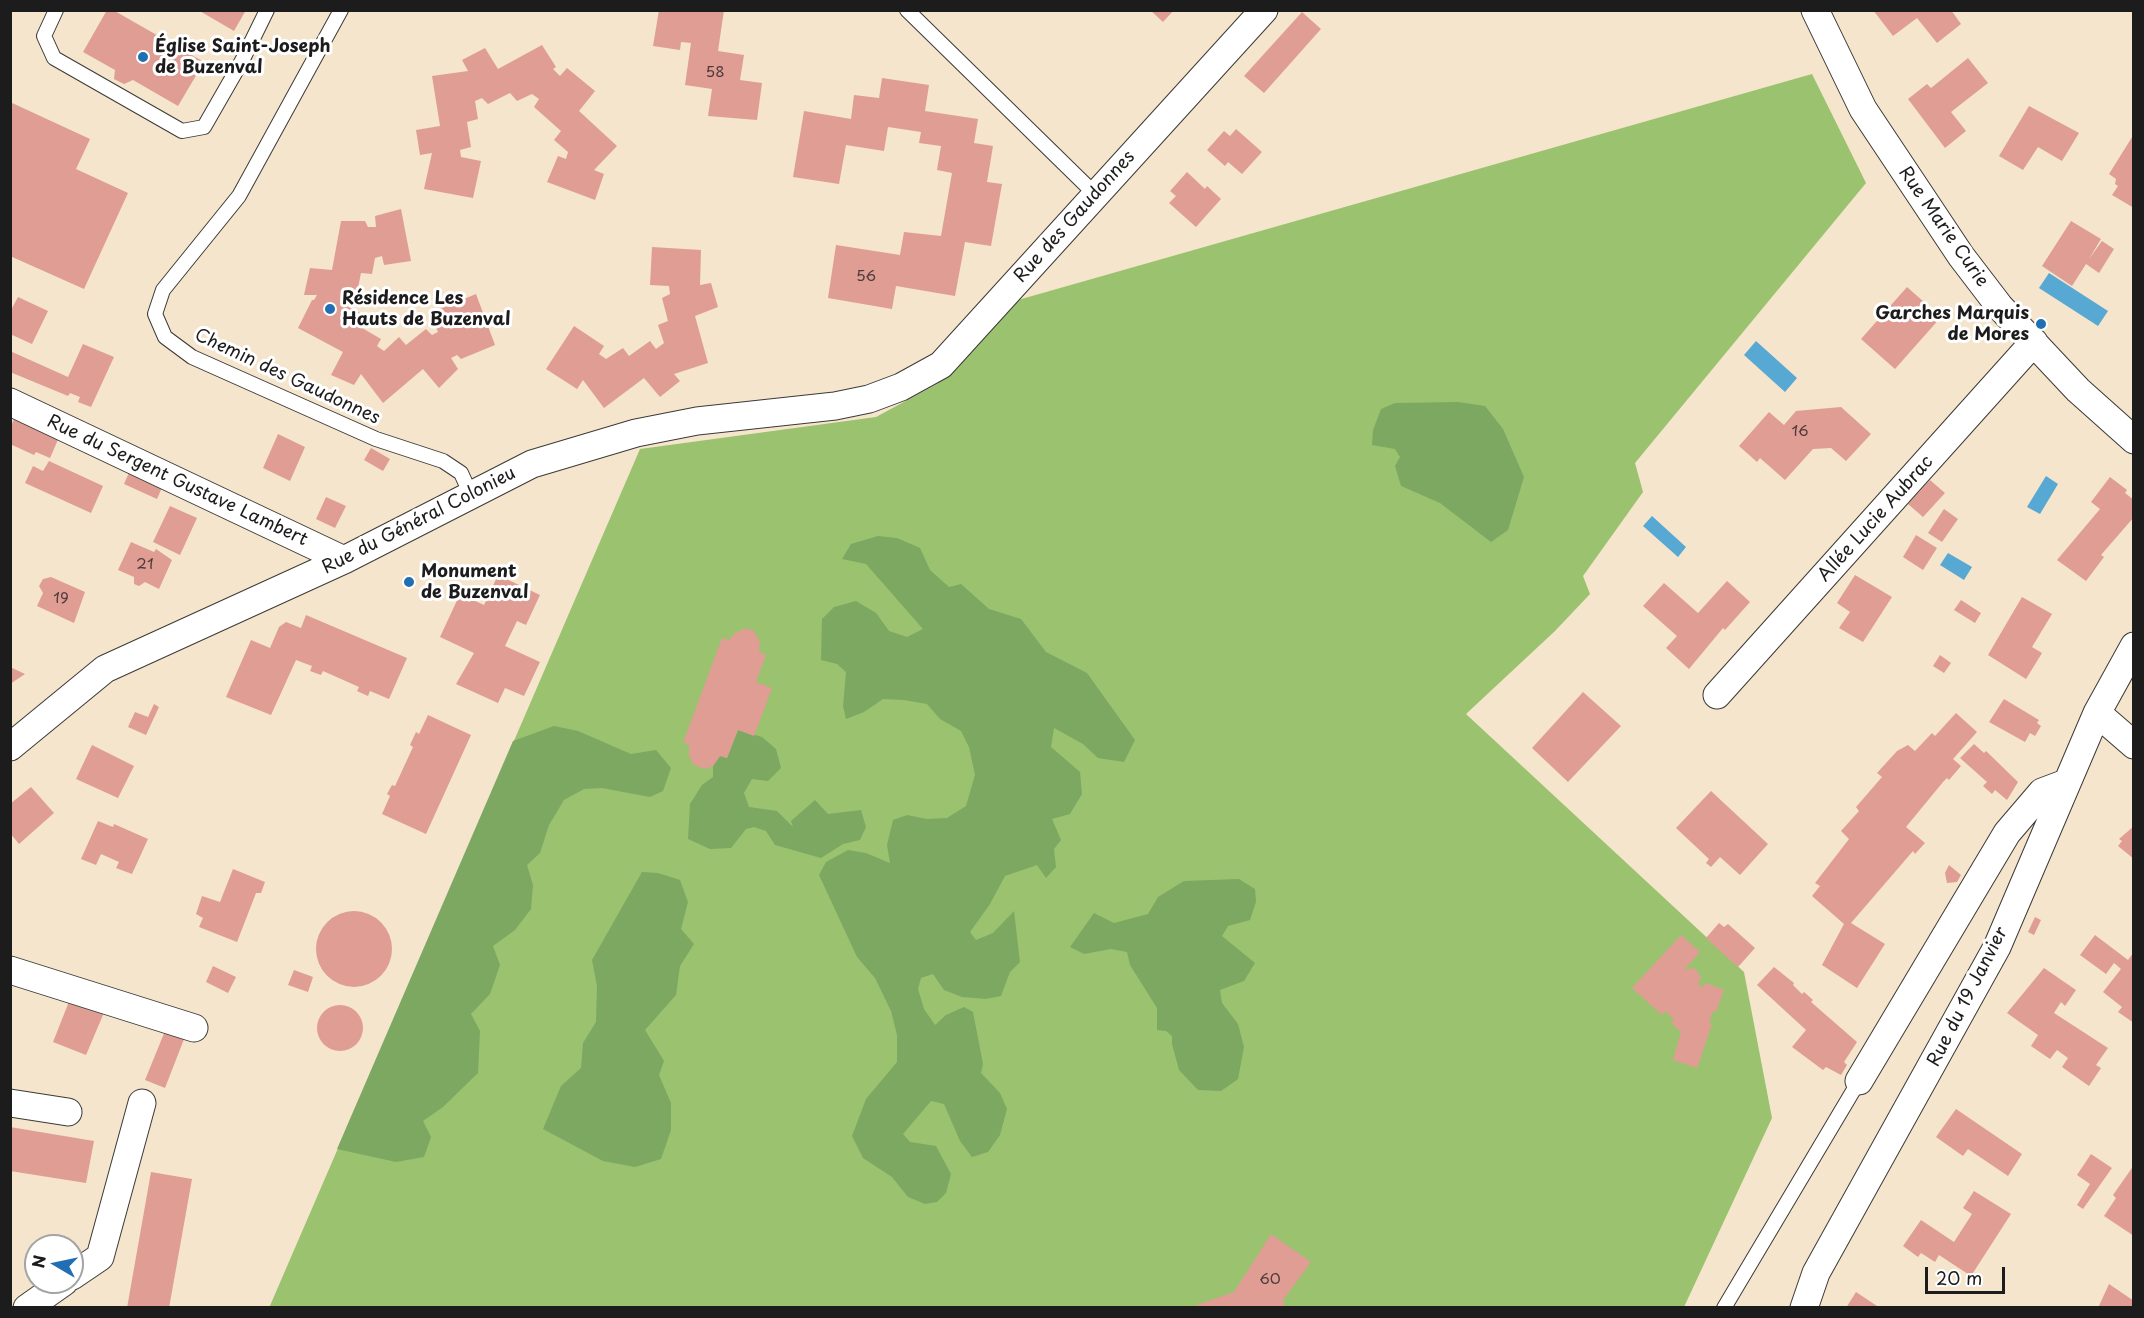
<!DOCTYPE html>
<meta charset="utf-8">
<style>
body{margin:0}
#map{position:relative;width:2144px;height:1318px;overflow:hidden;background:#f4e5cc;font-family:"Playpen Sans",sans-serif}
canvas{display:block}
.frame{position:absolute;inset:0;border:12px solid #1c1c1c;pointer-events:none}
.north{position:absolute;left:24px;top:1234px;width:60px;height:60px;box-sizing:border-box;background:#fff;border:2px solid #a4a4a4;border-radius:50%;rotate:279deg;font-size:16px;font-weight:700;line-height:24px;text-align:center;color:#1c1c1c}
.north::after{content:'';display:block;margin:auto;width:21px;height:27px;background:#1f6fb2;clip-path:polygon(50% 0,100% 100%,50% 72%,0 100%)}
.scale{position:absolute;left:1925px;top:1267px;width:80px;height:27px;box-sizing:border-box;border:3px solid #1c1c1c;border-top:0;padding-left:8px;font-size:18px;line-height:21px;white-space:nowrap;color:#1c1c1c;-webkit-text-stroke:4px #fff;paint-order:stroke}
</style>
<div id="map">
<canvas width="2144" height="1318"></canvas>
<div class="frame"></div>
<div class="north">N</div>
<div class="scale">20 m</div>
</div>
<script>
const context = document.querySelector('canvas').getContext('2d');
context.lineJoin = 'round';
function paint(path, color) {
  context.fillStyle = color;
  context.fill(path, 'evenodd');
}
function shape(rows) {
  const path = new Path2D();
  for (const r of rows) {
    if (r.length === 3) {
      path.moveTo(r[0] + r[2], r[1]);
      path.arc(r[0], r[1], r[2], 0, 2 * Math.PI);
      continue;
    }
    path.moveTo(r[0], r[1]);
    for (let i = 2; i < r.length; i += 2) path.lineTo(r[i], r[i + 1]);
  }
  return path;
}
function trace(path, color, width, dash) {
  context.strokeStyle = color;
  context.lineWidth = width;
  context.lineCap = dash ? 'butt' : 'round';
  context.setLineDash(dash || []);
  context.stroke(path);
}
function write(font, color, halo, rows, align = 'center') {
  context.font = font + ' "Playpen Sans",sans-serif';
  context.lineWidth = 6;
  context.setLineDash([]);
  context.textBaseline = 'middle';
  context.strokeStyle = halo;
  context.fillStyle = color;
  for (const [text, x, y, turn = 0] of rows) {
    context.save();
    context.translate(x, y);
    context.rotate((+turn || 0) * Math.PI / 180);
    context.textAlign = isNaN(turn) ? turn : align;
    if (halo) context.strokeText(text, 0, 0);
    context.fillText(text, 0, 0);
    context.restore();
  }
}
const green = shape([
 [1812,74,1866,183,1635,463,1643,492,1583,576,1590,594,1555,631,1466,714,1744,972,1772,1118,1684,1307,269,1308,640,449,876,417,937,384,1011,302]
]);
const forest = shape([
 [1458,402,1485,406,1503,429,1524,477,1508,530,1491,542,1440,503,1401,486,1395,466,1400,457,1395,449,1372,445,1373,430,1381,409,1395,403],
 [878,536,897,538,920,548,930,570,949,587,961,584,989,609,1021,619,1046,652,1087,673,1135,740,1124,762,1098,758,1083,744,1054,728,1051,747,1080,772,1082,794,1070,814,1052,819,1061,840,1054,849,1056,867,1046,878,1037,865,1005,876,990,904,970,932,976,940,993,933,1014,911,1020,962,1010,972,1001,996,986,999,962,997,944,990,933,974,921,978,918,989,924,1009,935,1025,946,1015,964,1007,973,1012,983,1064,981,1073,1000,1093,1007,1109,1000,1135,988,1152,972,1157,960,1141,944,1104,931,1101,903,1134,910,1142,936,1146,951,1174,946,1193,937,1202,925,1204,908,1197,892,1177,863,1158,852,1136,866,1099,897,1062,897,1035,891,1011,875,978,857,957,819,875,826,862,848,850,866,853,890,863,887,845,893,820,907,815,927,819,947,818,966,806,975,775,969,747,961,731,940,719,927,704,904,700,883,699,864,712,846,719,843,706,846,672,837,664,821,660,822,619,834,607,856,601,876,613,889,631,907,637,923,629,866,564,842,559,851,544],
 [554,726,578,731,631,754,656,750,671,768,663,791,650,797,602,788,584,789,564,800,549,825,540,853,527,865,533,885,531,909,515,930,493,946,500,965,490,994,471,1014,480,1031,478,1073,443,1107,423,1121,431,1137,424,1157,396,1162,337,1149,513,741],
 [738,730,762,737,776,749,781,768,768,781,752,779,744,793,749,807,777,811,793,827,791,821,815,800,828,814,861,810,866,827,860,840,843,844,821,858,775,845,766,831,754,827,746,829,731,848,710,849,688,839,690,804,702,785,713,777,713,766,720,756,727,758],
 [642,872,658,873,680,880,688,902,681,929,694,944,680,966,676,995,645,1030,664,1061,659,1075,671,1103,671,1130,661,1159,635,1167,603,1161,543,1129,561,1086,581,1068,583,1043,596,1022,597,986,592,960],
 [1239,879,1255,889,1256,902,1250,920,1228,926,1222,936,1255,963,1244,981,1220,990,1222,1003,1238,1024,1244,1047,1238,1079,1221,1091,1198,1090,1179,1070,1172,1044,1172,1036,1166,1031,1157,1030,1157,1008,1130,965,1127,952,1111,949,1084,954,1070,947,1094,913,1114,923,1148,914,1158,897,1184,881]
]);
const water = shape([
 [2049,273,2108,311,2098,326,2039,288],
 [1756,341,1797,378,1785,392,1744,355],
 [2046,476,2058,484,2040,514,2027,507],
 [1652,516,1686,547,1678,557,1643,526],
 [1948,553,1972,567,1964,580,1940,565]
]);
const building = shape([
 [107,10,113,10,204,62,178,106,133,80,124,84,114,79,115,70,83,52],
 [198,10,246,10,234,31],
 [659,10,724,10,718,51,744,55,740,80,762,83,757,120,708,116,712,89,685,85,691,43,681,42,680,50,653,46],
 [1150,10,1174,10,1163,22],
 [1873,10,1951,10,1961,24,1937,43,1917,18,1893,36],
 [1302,12,1321,29,1264,93,1244,76],
 [542,45,556,67,553,69,560,76,567,68,595,91,579,111,617,146,594,170,604,174,595,200,547,182,558,156,566,159,568,152,554,140,561,131,534,107,539,99,532,94,517,101,510,93,488,104,482,98,475,101,478,119,467,122,471,147,460,150,461,157,481,161,473,198,424,189,432,153,420,155,416,130,440,126,432,76,468,71,462,60,485,48,498,69],
 [1968,58,1988,83,1951,112,1966,131,1945,148,1908,99,1927,84,1931,88],
 [882,78,929,85,925,111,978,119,974,143,993,146,987,182,1002,184,991,246,965,242,955,296,896,286,892,309,828,298,836,245,900,255,904,232,941,236,952,173,937,170,941,146,919,143,921,132,888,127,884,151,846,145,839,184,793,177,804,111,851,119,854,95,879,98],
 [10,102,90,139,76,169,128,193,84,289,10,256],
 [2029,106,2079,133,2062,161,2038,147,2023,170,1999,156],
 [1236,129,1262,152,1242,174,1228,162,1225,166,1207,150,1224,131,1230,136],
 [2134,134,2134,208,2112,195,2118,186,2115,184,2116,179,2109,174],
 [1187,172,1205,189,1207,186,1221,199,1196,227,1169,203,1176,196,1170,191],
 [401,209,411,261,384,265,382,256,375,258,372,274,361,273,356,298,348,297,345,305,362,314,357,325,381,339,377,346,384,351,399,337,406,345,426,329,432,335,438,332,430,313,476,294,495,345,461,359,457,355,451,358,458,369,439,388,423,369,383,403,361,374,354,385,331,375,343,352,298,328,312,300,314,300,317,295,304,295,310,268,332,270,341,221,365,221,368,227,376,227,375,216],
 [2071,221,2101,239,2089,259,2102,241,2114,249,2099,273,2086,264,2072,286,2042,266],
 [652,247,701,250,700,285,711,283,718,307,695,316,708,363,674,374,680,381,660,397,644,378,604,408,583,380,577,389,546,369,574,326,604,346,599,354,606,359,623,348,629,356,650,341,656,349,664,343,658,325,668,321,662,298,670,294,669,286,650,285],
 [1907,287,1941,317,1895,369,1861,339],
 [18,297,48,311,32,344,10,334,10,312],
 [83,344,114,357,91,407,78,402,80,397,70,393,68,396,10,372,10,351,68,377],
 [1841,407,1871,434,1846,461,1831,448,1813,449,1785,480,1760,458,1757,462,1739,446,1769,412,1784,425,1796,411],
 [16,415,60,435,50,458,36,452,34,455,10,444,10,428],
 [278,434,305,447,290,481,263,468],
 [371,448,390,459,383,471,364,460],
 [49,461,103,486,91,513,25,483,33,466,43,471],
 [131,468,164,483,157,499,124,484],
 [2110,477,2127,490,2125,493,2134,500,2134,517,2101,555,2104,557,2086,581,2057,560,2100,509,2091,502],
 [1930,480,1945,493,1923,517,1908,504],
 [326,497,346,506,335,528,316,519],
 [170,506,197,518,180,555,153,542],
 [1944,509,1958,519,1942,542,1928,533],
 [1916,535,1937,548,1923,570,1903,557],
 [131,542,154,552,156,549,172,560,159,589,145,582,139,586,134,584,134,577,118,570],
 [498,575,540,595,526,625,517,621,505,646,540,662,524,696,505,688,498,703,456,684,474,653,440,637,460,594,484,605],
 [1855,575,1892,597,1863,642,1839,628,1850,612,1837,603],
 [51,577,85,592,74,623,37,606,43,593,39,586,43,579],
 [1727,581,1750,602,1725,630,1723,628,1689,669,1666,648,1677,636,1643,606,1664,583,1698,613],
 [2022,597,2052,614,2032,647,2042,653,2026,679,1988,655],
 [1961,600,1981,613,1975,623,1954,610],
 [306,615,407,658,389,699,370,691,368,696,357,691,359,687,323,671,321,675,310,671,312,666,296,660,271,715,226,697,251,640,270,648,279,627,286,622,301,628],
 [746,628,754,631,760,642,759,652,766,655,756,682,772,688,754,736,738,730,727,758,720,756,713,766,705,769,694,765,689,756,689,744,683,743,722,638,729,640,735,633],
 [1940,655,1951,663,1944,673,1933,666],
 [10,667,25,674,10,684],
 [1583,692,1621,726,1568,782,1532,748],
 [2004,699,2039,720,2037,723,2041,726,2035,736,2030,733,2025,742,1989,722],
 [154,704,159,707,146,735,128,727,135,712,148,717],
 [1956,713,1977,732,1953,759,1961,766,1949,780,1947,778,1943,782,1906,827,1925,843,1915,854,1913,851,1851,923,1885,944,1857,988,1822,965,1844,924,1812,896,1820,886,1815,883,1849,839,1841,831,1859,811,1856,807,1882,777,1877,773,1897,751,1908,745,1915,751,1932,733,1935,736],
 [428,715,471,735,426,834,382,814,390,796,387,794,392,785,395,786,413,747,410,745,416,732,419,734],
 [1974,744,1984,753,1986,751,2018,782,2007,800,1995,790,1992,794,1983,786,1987,782,1960,758],
 [92,745,134,766,118,798,76,779],
 [31,787,54,813,19,844,10,833,10,804],
 [1711,791,1768,844,1740,875,1720,857,1711,867,1706,863,1709,859,1676,828],
 [98,821,113,827,114,824,148,839,132,874,116,868,119,862,101,854,96,865,81,859],
 [2134,826,2134,859,2118,846,2122,841,2119,839],
 [1949,865,1961,875,1957,882,1947,883,1945,873],
 [233,869,265,882,261,893,256,893,237,942,199,927,203,918,196,914,202,896,220,902],
 [354,949,38],
 [2035,917,2041,920,2034,935,2028,932],
 [1719,923,1724,927,1728,924,1755,948,1738,967,1706,938],
 [1681,935,1700,952,1684,970,1694,968,1697,971,1701,977,1698,984,1702,987,1706,983,1724,990,1716,1012,1713,1011,1709,1022,1712,1024,1697,1068,1673,1060,1681,1032,1671,1023,1674,1019,1665,1011,1662,1015,1632,988],
 [2095,935,2128,960,2134,952,2134,1023,2118,1012,2122,1007,2103,992,2121,969,2114,963,2106,974,2080,955],
 [213,966,236,977,228,993,206,982],
 [1774,967,1794,983,1793,985,1802,994,1804,992,1813,1000,1811,1002,1857,1042,1844,1062,1847,1065,1841,1075,1826,1067,1823,1070,1792,1047,1806,1030,1757,985],
 [2044,968,2076,990,2065,1006,2061,1002,2054,1013,2108,1048,2096,1065,2101,1068,2089,1086,2062,1067,2068,1058,2057,1050,2050,1059,2031,1046,2038,1035,2007,1013],
 [294,970,313,977,308,992,288,985],
 [72,994,106,1008,86,1055,53,1042],
 [340,1028,23],
 [167,1026,186,1034,165,1088,145,1080],
 [1956,1109,2022,1154,2008,1176,1968,1149,1963,1156,1936,1137],
 [10,1127,94,1141,86,1183,10,1171],
 [2091,1154,2112,1168,2083,1209,2077,1205,2090,1184,2077,1175],
 [2134,1165,2134,1236,2104,1216,2116,1198,2113,1195],
 [151,1172,192,1179,169,1308,127,1308],
 [1974,1191,2011,1214,1971,1276,1939,1255,1935,1262,1921,1253,1918,1257,1903,1246,1921,1220,1954,1242,1972,1214,1963,1208],
 [1271,1234,1311,1262,1283,1300,1285,1308,1188,1308,1234,1292],
 [2109,1284,2134,1301,2134,1308,2098,1308],
 [1856,1292,1880,1308,1846,1308]
]);
const service = shape([
 [56,10,44,36,54,58,182,131,204,127,243,59,267,10],
 [341,10,239,196,163,290,155,314,165,337,192,357,376,439,443,461,461,473,471,495],
 [907,10,1095,194],
 [1724,1308,1859,1081]
]);
const minor = shape([
 [1815,10,1863,109,1961,256,2000,307,2078,390,2134,440],
 [10,402,344,560],
 [1717,695,2034,342],
 [2097,713,2134,745],
 [10,747,105,669,344,560,532,464,636,433,697,421,835,406,869,399,901,387,941,365,1264,10],
 [10,970,194,1028],
 [1859,1081,2007,833,2042,792,2066,783],
 [10,1103,68,1112],
 [72,1276,100,1257,142,1103],
 [27,1308,64,1282],
 [1804,1308,1816,1273,1997,947,2097,713,2134,646]
]);
const markers = [
 [143,57,6,"#1f6fb2"],
 [330,309,6,"#1f6fb2"],
 [2041,324,6,"#1f6fb2"],
 [409,582,6,"#1f6fb2"]
];
const numberNames = [
 ["58",715,73],
 ["56",866,277],
 ["16",1800,432],
 ["21",145,565],
 ["19",61,599],
 ["60",1270,1280]
];
const poiNames = [
 ["Église Saint-Joseph",155,47],
 ["de Buzenval",155,68],
 ["Résidence Les",342,299],
 ["Hauts de Buzenval",342,320],
 ["Garches Marquis",2029,314,"right"],
 ["de Mores",2029,335,"right"],
 ["Monument",421,572],
 ["de Buzenval",421,593]
];
const streetNames = [
 ["Rue des Gaudonnes",1075,217,-48],
 ["Rue Marie Curie",1943,227,55],
 ["Chemin des Gaudonnes",287,377,25],
 ["Rue du Sergent Gustave Lambert",177,481,25],
 ["Allée Lucie Aubrac",1876,519,-48],
 ["Rue du Général Colonieu",419,521,-27],
 ["Rue du 19 Janvier",1968,997,-63]
];
paint(green, '#9bc26e');
paint(forest, '#7ca861');
paint(water, '#57a8d2');
paint(building, '#e09d94');
trace(service, '#3c3a36', 16);
trace(minor, '#3c3a36', 29);
trace(service, '#fff', 14);
trace(minor, '#fff', 27);
for (const [x, y, r, color] of markers) {
  const dot = new Path2D();
  dot.arc(x, y, r, 0, 2 * Math.PI);
  context.fillStyle = color;
  context.fill(dot);
  trace(dot, '#fff', 2);
}
write('15px', '#4d3c3a', null, numberNames);
write('bold 18px', '#1c1c1c', '#fff', poiNames, 'left');
write('18px', '#1c1c1c', '#fff', streetNames);
</script>
